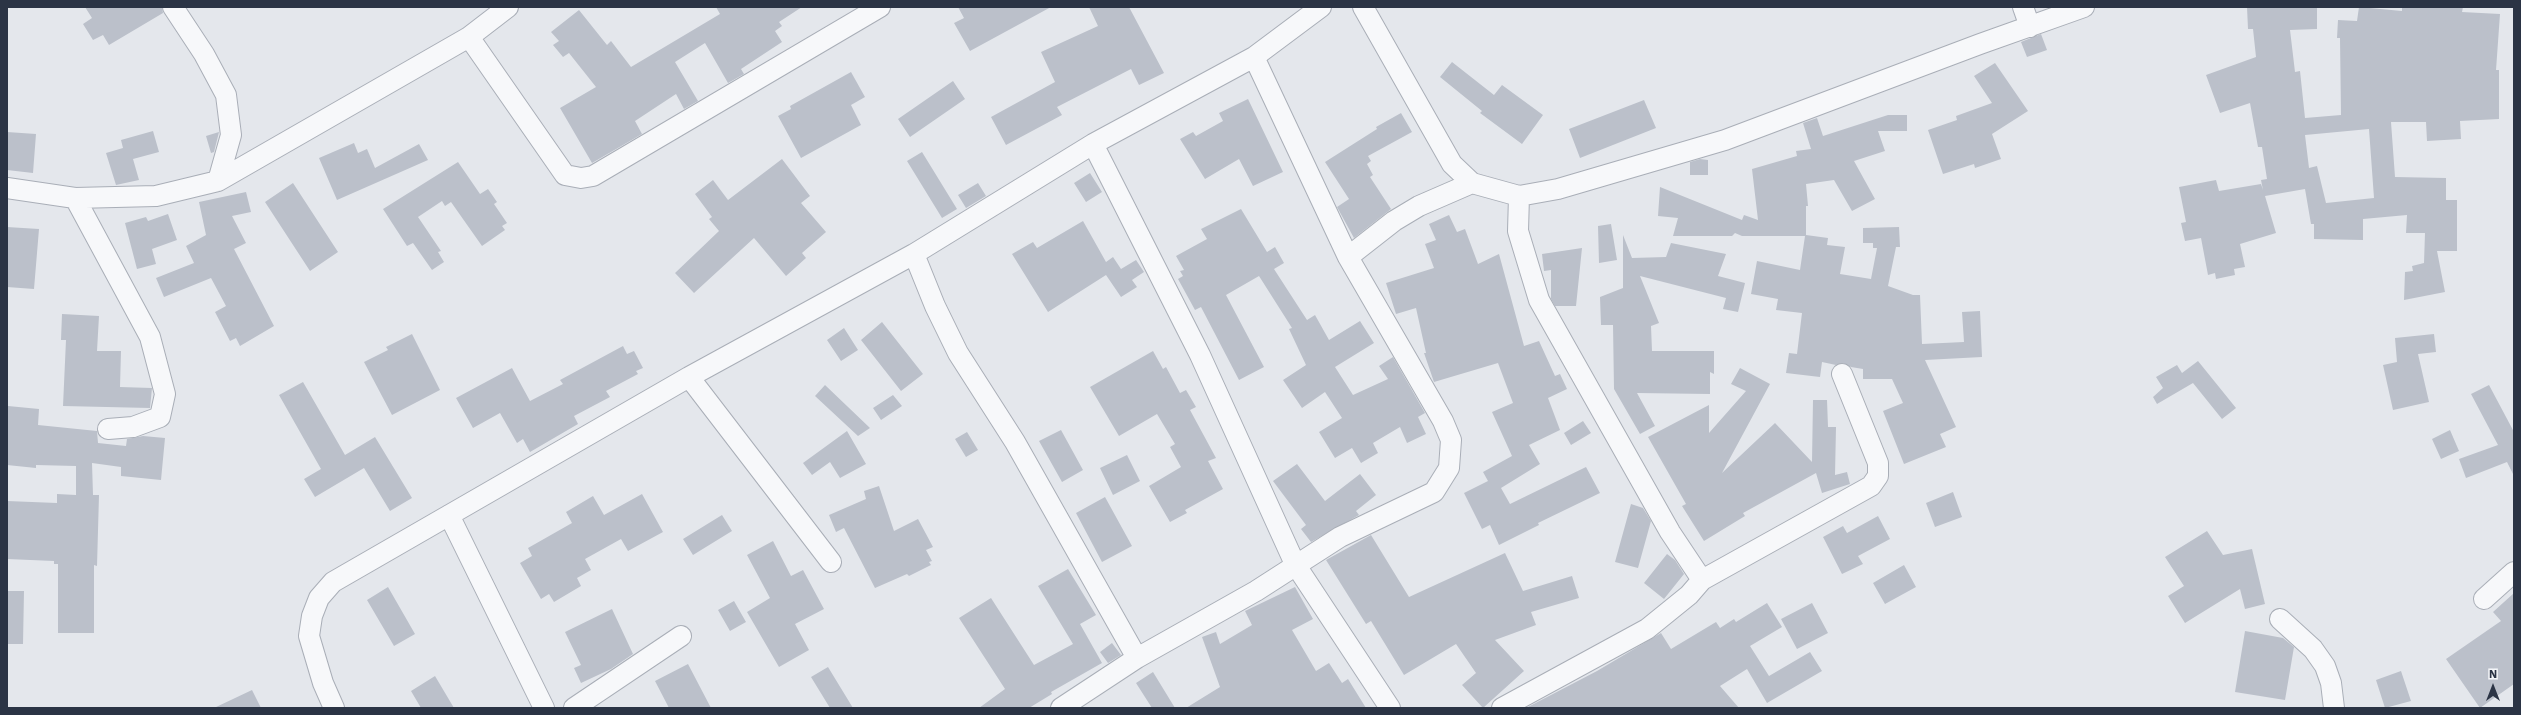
<!DOCTYPE html>
<style>
body{margin:0}
#map{position:relative;width:2521px;height:715px;overflow:hidden;background:#e4e7ec;font-family:"Work Sans",sans-serif}
canvas{display:block}
.frame{position:absolute;inset:0;border:8px solid #2b3445;pointer-events:none}
.north{position:absolute;left:2473px;top:667px;width:40px;height:40px;-webkit-text-stroke:3px #f4f6f9;paint-order:stroke;rotate:0deg;font-size:11px;font-weight:700;line-height:16px;text-align:center;color:#2b3445}
.north::after{content:'';display:block;margin:auto;width:14px;height:18px;background:#2b3445;clip-path:polygon(50% 0,100% 100%,50% 72%,0 100%)}
</style>
<div id="map">
<canvas width="2521" height="715"></canvas>
<div class="frame"></div>
<div class="north">N</div>
</div>
<script>
const context = document.querySelector('canvas').getContext('2d');
context.lineJoin = 'round';
function paint(path, color) {
  context.fillStyle = color;
  context.fill(path, 'evenodd');
}
function shape(rows) {
  const path = new Path2D();
  for (const r of rows) {
    path.moveTo(r[0], r[1]);
    for (let i = 2; i < r.length; i += 2) path.lineTo(r[i], r[i + 1]);
  }
  return path;
}
function trace(path, color, width, dash) {
  context.strokeStyle = color;
  context.lineWidth = width;
  context.lineCap = dash ? 'butt' : 'round';
  context.setLineDash(dash || []);
  context.stroke(path);
}
const building = shape([
 [85,7,162,7,163,13,109,45,103,35,93,40,83,24,92,18],
 [716,7,802,7,779,22,782,26,775,31,782,42,741,69,744,74,728,83,705,43,675,62,698,101,684,109,676,94,635,121,642,134,592,163,560,108,596,87,569,53,563,57,553,45,559,41,551,32,579,10,607,45,611,41,631,67,720,14],
 [958,7,1051,7,970,51,954,23,964,18],
 [1089,7,1129,7,1164,73,1139,85,1131,69,1057,107,1062,115,1006,145,991,117,1055,82,1041,52,1098,26],
 [2247,7,2317,8,2317,29,2290,30,2295,72,2300,71,2305,118,2341,115,2340,38,2337,38,2338,20,2357,21,2359,7,2402,11,2402,7,2463,7,2462,12,2500,14,2496,70,2499,70,2499,119,2460,121,2461,139,2427,141,2426,122,2391,122,2395,177,2446,178,2446,200,2457,200,2457,251,2437,251,2445,292,2404,300,2405,272,2413,271,2412,266,2424,263,2425,233,2406,233,2407,215,2363,219,2363,240,2314,239,2314,224,2311,224,2305,189,2265,196,2276,233,2240,244,2245,267,2234,269,2235,275,2216,279,2215,273,2208,275,2201,238,2185,241,2181,223,2186,222,2179,187,2216,180,2219,191,2261,184,2263,190,2261,180,2267,179,2262,147,2258,147,2250,103,2220,113,2206,75,2256,57,2253,29,2248,29],
 [2369,129,2374,198,2326,203,2317,166,2309,168,2305,135],
 [2041,34,2047,50,2027,57,2021,42],
 [1452,62,1494,95,1502,85,1543,115,1522,144,1480,113,1482,111,1440,77],
 [1995,63,2028,111,1992,134,2001,159,1975,168,1974,164,1943,174,1928,130,1957,120,1956,116,1992,103,1974,76],
 [851,72,865,97,851,105,861,125,801,158,778,116,791,109,790,106],
 [953,81,965,99,910,137,898,119],
 [1248,99,1283,172,1253,186,1239,159,1205,179,1180,139,1193,132,1196,136,1223,121,1219,113],
 [1644,100,1656,128,1580,158,1569,129],
 [1401,113,1412,132,1368,156,1371,161,1367,164,1373,175,1370,177,1391,209,1354,238,1337,207,1349,199,1325,162,1377,129,1376,127],
 [1888,115,1907,115,1907,131,1878,131,1885,151,1854,161,1875,199,1852,211,1834,180,1806,184,1808,206,1806,206,1806,235,1828,238,1827,245,1845,247,1840,274,1871,279,1877,248,1873,248,1873,243,1863,243,1863,228,1899,227,1900,247,1896,247,1888,286,1913,295,1920,295,1922,344,1964,342,1962,312,1980,311,1982,357,1925,360,1956,427,1940,434,1946,447,1904,464,1883,411,1903,403,1892,379,1863,379,1863,369,1851,367,1843,363,1836,365,1822,362,1820,377,1786,373,1789,353,1797,354,1802,313,1776,310,1778,299,1751,294,1757,261,1800,270,1805,236,1742,236,1735,233,1732,236,1673,236,1678,218,1658,216,1660,187,1742,220,1744,215,1758,220,1752,169,1797,156,1796,151,1811,149,1803,123,1817,118,1823,136],
 [153,131,159,152,133,159,139,180,116,185,106,153,123,148,121,140],
 [7,132,36,134,33,173,7,170],
 [219,132,214,152,211,153,206,136],
 [354,143,358,153,367,149,375,168,419,144,428,160,337,200,319,158],
 [922,152,957,209,942,218,907,161],
 [782,159,810,196,801,203,826,232,802,253,806,258,786,276,754,238,694,293,675,273,719,231,709,219,712,217,695,194,713,180,728,200],
 [1700,159,1708,160,1708,175,1690,175,1690,162],
 [458,162,480,194,488,189,497,202,494,204,507,223,502,226,505,230,482,246,451,202,445,206,442,201,418,217,441,251,438,252,444,262,432,270,413,243,407,246,383,209],
 [1090,173,1102,192,1086,202,1074,183],
 [293,183,338,252,310,271,265,202],
 [978,183,986,196,966,208,958,195],
 [246,192,251,212,232,216,246,243,234,249,274,326,240,346,236,338,230,341,215,312,226,306,211,278,164,297,156,278,194,263,186,246,206,235,199,202],
 [1241,209,1267,252,1275,247,1284,263,1274,269,1307,320,1315,315,1329,340,1360,321,1374,343,1335,367,1353,395,1388,379,1379,366,1393,357,1425,413,1418,417,1426,434,1407,443,1400,427,1373,443,1378,453,1361,463,1352,448,1335,458,1319,432,1342,418,1325,392,1302,408,1283,380,1306,365,1289,329,1292,328,1259,276,1226,295,1264,367,1239,380,1201,307,1195,310,1178,279,1183,276,1180,271,1184,270,1176,256,1207,239,1201,229],
 [168,214,177,240,152,249,156,264,137,269,125,223,146,217,148,221],
 [1449,215,1457,232,1465,229,1478,264,1499,254,1524,346,1539,341,1555,376,1560,374,1567,389,1548,398,1560,430,1529,445,1540,464,1501,488,1510,504,1586,467,1600,493,1538,523,1539,525,1499,545,1490,525,1482,529,1464,493,1488,481,1483,472,1512,456,1492,412,1513,403,1498,363,1434,382,1424,353,1426,353,1416,308,1396,314,1386,283,1434,268,1425,244,1436,240,1429,224],
 [1083,221,1106,262,1113,257,1121,269,1136,260,1144,272,1132,280,1137,287,1121,297,1106,275,1048,312,1012,254,1033,242,1037,248],
 [1611,224,1617,260,1599,263,1598,226],
 [7,227,39,229,34,289,7,287],
 [1623,235,1632,258,1666,257,1671,243,1726,254,1718,276,1745,283,1738,312,1723,309,1726,298,1640,276,1659,323,1651,326,1652,351,1714,351,1714,374,1710,372,1710,394,1637,393,1655,426,1640,434,1614,389,1613,325,1601,325,1600,297,1623,288],
 [1582,248,1576,306,1555,306,1551,299,1551,270,1544,271,1542,254],
 [62,314,99,316,97,351,121,351,120,387,152,388,150,408,63,406,66,340,61,340],
 [882,322,923,374,901,391,861,340],
 [844,328,858,350,841,361,827,340],
 [412,334,440,390,392,415,364,362,388,350,386,347],
 [2434,334,2436,352,2418,354,2429,402,2393,410,2383,365,2397,362,2395,338],
 [623,346,627,354,634,351,643,368,636,371,638,374,606,391,610,397,574,416,578,424,530,452,523,439,517,443,500,413,473,428,456,398,512,368,530,401,563,384,560,380],
 [1153,351,1163,369,1166,367,1180,393,1186,390,1196,407,1190,410,1216,458,1208,461,1223,489,1185,510,1187,513,1170,522,1149,486,1181,467,1170,447,1175,444,1157,414,1119,436,1090,387],
 [2198,361,2236,408,2222,419,2193,383,2157,404,2153,397,2163,388,2156,377,2177,365,2182,373],
 [1740,368,1770,384,1722,473,1775,423,1812,462,1813,400,1827,400,1828,427,1836,427,1835,475,1847,472,1850,484,1822,493,1816,473,1743,513,1745,516,1704,541,1682,506,1686,504,1648,437,1709,405,1709,433,1746,391,1731,384],
 [303,382,345,455,375,437,412,498,390,511,364,468,315,497,304,479,321,469,279,395],
 [825,385,870,428,858,436,815,396],
 [2489,385,2514,432,2514,476,2507,462,2466,478,2459,459,2498,445,2471,394],
 [893,395,902,406,881,420,873,408],
 [8,406,39,409,38,425,97,431,98,443,126,446,127,439,143,436,165,438,161,480,121,476,121,467,92,463,93,495,99,495,97,566,94,565,94,633,58,633,58,564,54,564,54,561,7,559,7,501,57,503,57,494,76,495,76,466,36,465,36,468,7,465],
 [1583,421,1591,433,1571,445,1564,433],
 [1061,430,1083,470,1062,482,1039,441],
 [2450,430,2459,451,2441,459,2432,439],
 [847,431,866,464,840,478,830,462,812,475,803,463],
 [967,432,978,450,966,457,955,439],
 [1127,455,1140,481,1113,495,1100,468],
 [1297,464,1325,501,1360,474,1376,495,1356,511,1359,515,1311,542,1301,529,1306,525,1273,481],
 [879,486,894,531,918,519,933,547,926,550,932,561,929,562,931,565,909,576,907,574,875,588,844,528,836,532,829,515,866,499,864,491],
 [1953,492,1962,517,1935,527,1926,503],
 [642,494,663,532,628,551,621,539,585,559,591,570,577,578,581,586,554,602,549,594,541,599,520,563,532,556,528,548,572,523,566,512,593,496,604,515],
 [1105,497,1132,546,1102,562,1076,513],
 [1631,504,1643,508,1651,521,1638,568,1615,562],
 [722,515,732,531,693,555,683,539],
 [1878,516,1890,539,1858,556,1863,564,1842,574,1823,537,1843,526,1847,533],
 [2207,531,2223,555,2252,549,2265,604,2245,609,2240,589,2185,623,2168,596,2184,586,2165,557],
 [1371,535,1409,597,1505,553,1523,591,1572,576,1579,598,1531,612,1536,625,1495,640,1524,671,1483,708,1462,685,1476,673,1456,644,1404,675,1371,621,1366,624,1326,560],
 [773,541,791,576,803,570,824,609,795,624,809,650,779,667,747,612,770,598,747,555],
 [1667,554,1675,560,1684,574,1664,599,1644,583],
 [1904,565,1916,587,1885,604,1873,583],
 [1068,569,1096,615,1080,624,1102,663,1051,692,1052,694,1029,708,979,708,1005,689,959,618,991,598,1034,665,1073,644,1038,586],
 [388,587,415,634,394,646,367,600],
 [1295,587,1313,619,1292,630,1316,671,1329,663,1342,683,1348,679,1366,708,1186,708,1220,687,1202,637,1216,632,1220,644,1252,625,1245,611],
 [7,591,24,591,23,644,7,644],
 [2514,593,2514,684,2480,708,2446,659,2501,621,2493,612],
 [734,601,746,622,730,631,718,610],
 [1767,603,1782,627,1750,646,1769,676,1810,652,1822,671,1767,703,1747,669,1720,686,1739,708,1526,708,1597,671,1661,633,1671,649,1716,622,1720,628,1734,619,1736,622],
 [1812,603,1828,633,1797,649,1781,619],
 [612,609,633,654,611,669,581,683,574,668,581,665,565,632],
 [2245,631,2283,638,2294,647,2285,700,2235,692],
 [1112,643,1121,655,1108,663,1100,652],
 [688,664,711,708,669,708,655,681],
 [828,667,853,708,830,708,811,677],
 [2401,671,2411,701,2385,708,2376,680],
 [1153,672,1175,708,1152,708,1136,683],
 [435,676,454,708,421,708,411,691],
 [252,690,261,708,214,708]
]);
const minor = shape([
 [173,7,204,54,226,95,231,135,218,181],
 [1363,7,1452,164,1472,183,1519,196,1558,189,1725,140,1980,44,2084,7],
 [2023,7,2030,27],
 [469,37,565,175,581,178,593,176,880,7],
 [1093,144,1200,355,1295,564,1390,708],
 [7,188,75,198,156,196,218,181,469,37,508,7],
 [1519,196,1518,231,1539,300,1670,532,1702,580],
 [75,198,150,337,165,394,160,417,133,427,108,429],
 [914,254,935,306,958,353,1015,442,1137,658],
 [1348,257,1394,221,1419,206,1472,183],
 [689,377,831,562],
 [449,515,544,708],
 [2484,599,2514,572],
 [2280,619,2313,649,2325,666,2331,683,2334,708],
 [334,708,323,683,309,636,312,616,319,598,333,582,689,377,914,254,1093,144,1254,57,1321,7],
 [574,708,681,636],
 [1061,708,1137,658,1256,591,1340,537,1434,492,1449,468,1451,440,1443,421,1348,257,1254,57],
 [1502,708,1647,629,1689,595,1702,580,1871,486,1878,476,1878,463,1842,374]
]);
paint(building, '#bbc0ca');
trace(minor, '#a9aeb7', 22);
trace(minor, '#f7f8fa', 20);
</script>
